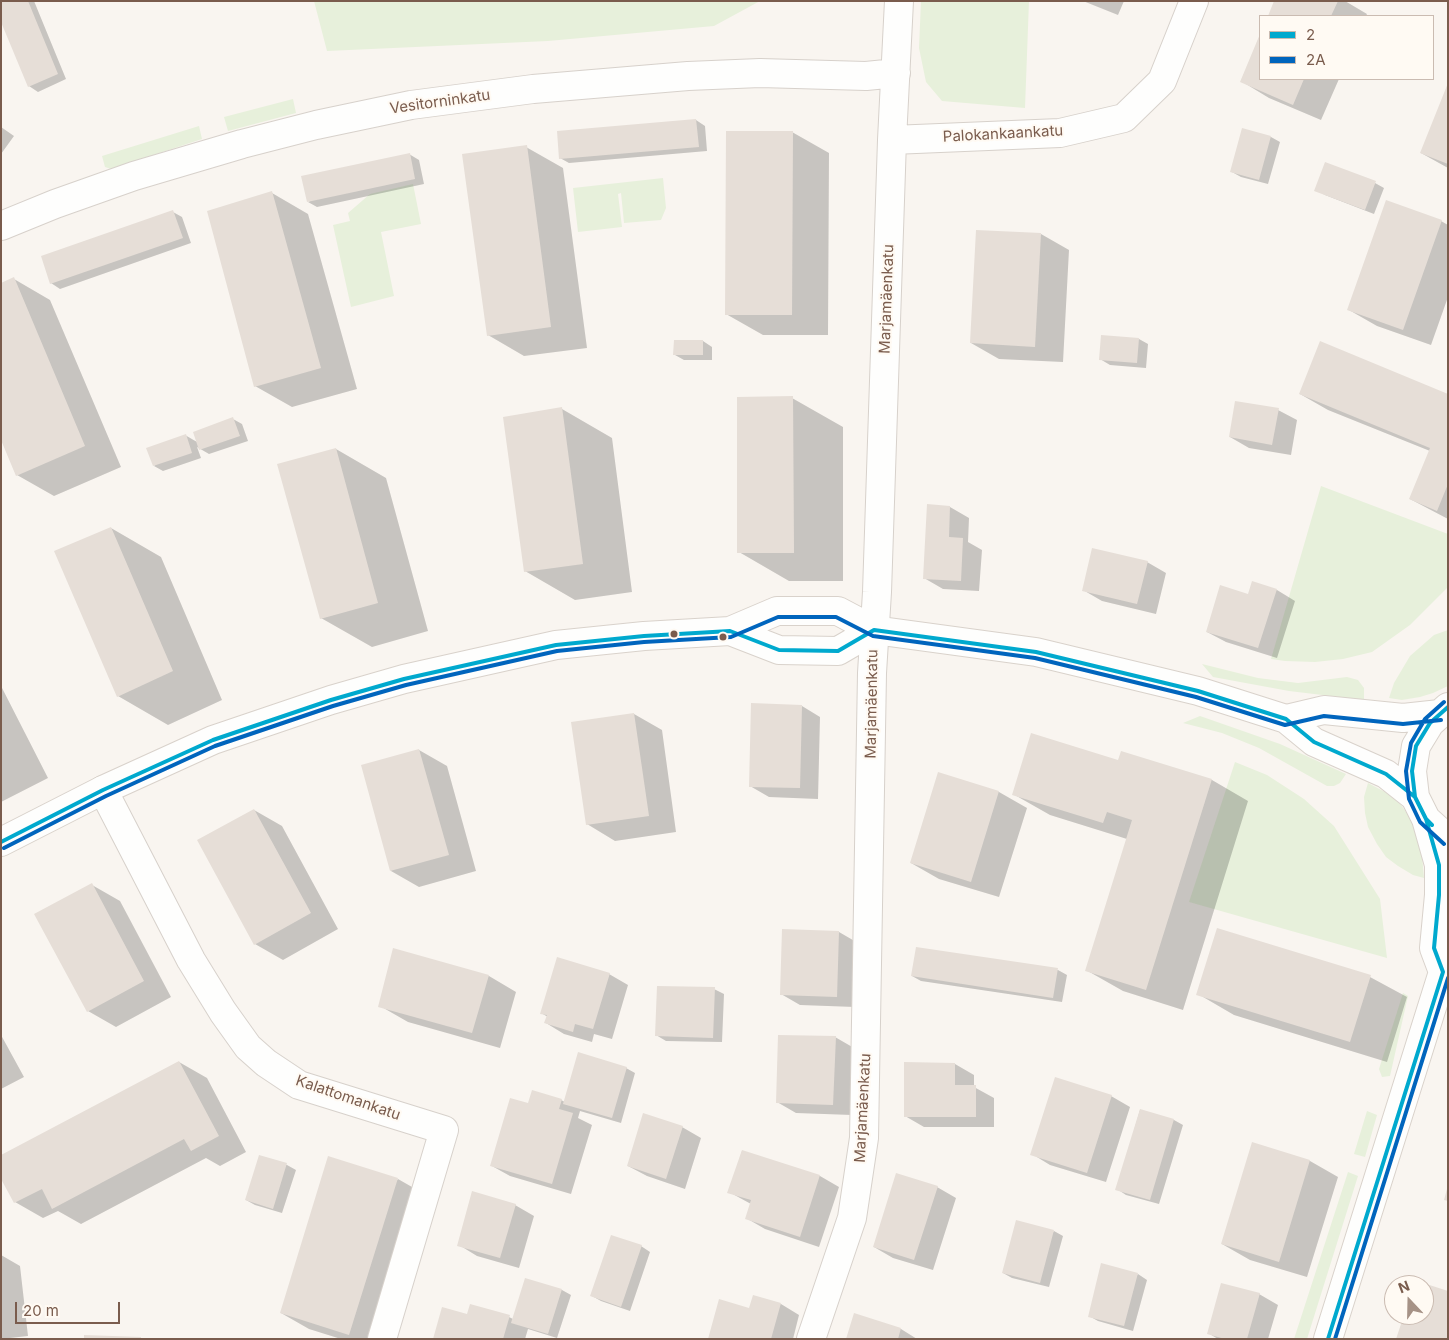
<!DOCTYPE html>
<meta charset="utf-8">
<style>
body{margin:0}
#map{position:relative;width:1449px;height:1340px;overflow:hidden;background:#f9f5f0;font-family:Inter,sans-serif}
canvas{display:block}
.frame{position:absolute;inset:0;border:2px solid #7a5c4d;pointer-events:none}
.legend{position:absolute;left:1259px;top:15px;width:175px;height:65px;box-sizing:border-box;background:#fffaf3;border:1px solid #cabbb1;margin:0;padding:6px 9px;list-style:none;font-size:15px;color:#7a5c4d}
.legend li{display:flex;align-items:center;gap:10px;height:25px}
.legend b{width:25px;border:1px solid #cabbb1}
.north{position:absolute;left:1384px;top:1275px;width:50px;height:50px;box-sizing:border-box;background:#fffaf3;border:1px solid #cabbb1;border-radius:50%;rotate:339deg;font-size:14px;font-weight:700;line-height:20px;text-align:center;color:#7a5c4d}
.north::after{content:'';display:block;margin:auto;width:18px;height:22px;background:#a69286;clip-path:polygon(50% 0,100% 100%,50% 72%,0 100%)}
.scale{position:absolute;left:15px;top:1302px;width:105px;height:22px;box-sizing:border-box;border:2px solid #7a5c4d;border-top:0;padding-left:6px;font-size:15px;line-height:18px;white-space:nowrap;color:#7a5c4d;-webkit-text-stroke:4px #fffaf3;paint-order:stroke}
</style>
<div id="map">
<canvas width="1449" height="1340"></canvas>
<div class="frame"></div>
<ul class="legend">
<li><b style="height:6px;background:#00a9ce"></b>2</li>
<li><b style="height:6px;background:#0065bd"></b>2A</li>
</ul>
<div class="north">N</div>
<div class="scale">20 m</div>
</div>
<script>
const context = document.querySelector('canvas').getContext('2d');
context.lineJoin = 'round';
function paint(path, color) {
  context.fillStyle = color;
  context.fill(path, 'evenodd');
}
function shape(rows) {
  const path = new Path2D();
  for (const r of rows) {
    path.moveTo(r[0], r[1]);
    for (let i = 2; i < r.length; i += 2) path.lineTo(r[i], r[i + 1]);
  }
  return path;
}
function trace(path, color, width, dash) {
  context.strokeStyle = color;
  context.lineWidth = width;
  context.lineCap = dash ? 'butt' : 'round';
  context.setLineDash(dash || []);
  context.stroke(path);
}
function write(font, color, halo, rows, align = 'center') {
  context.font = font + ' Inter,sans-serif';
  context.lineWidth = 4;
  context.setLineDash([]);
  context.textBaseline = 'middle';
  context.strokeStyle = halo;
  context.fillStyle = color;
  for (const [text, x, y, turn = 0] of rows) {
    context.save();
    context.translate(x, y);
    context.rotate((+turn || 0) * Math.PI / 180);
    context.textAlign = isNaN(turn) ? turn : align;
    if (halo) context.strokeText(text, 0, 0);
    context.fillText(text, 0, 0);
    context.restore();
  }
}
const green = shape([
 [314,1,760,1,714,26,548,41,327,51],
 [921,1,1029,1,1025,108,942,101,926,82,919,48],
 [293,99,296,113,228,131,224,117],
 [199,126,202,139,111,169,105,167,102,156],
 [663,178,666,208,661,220,624,223,621,193,618,194,622,227,578,232,573,188],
 [413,184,421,224,381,232,394,296,351,307,333,225,350,221,348,213,370,194],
 [1321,486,1448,534,1448,587,1410,625,1372,652,1343,659,1315,662,1285,661,1271,659],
 [1448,630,1448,686,1433,693,1420,697,1402,700,1389,698,1394,683,1410,656,1434,635],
 [1202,664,1258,678,1298,683,1347,677,1358,680,1364,688,1364,700,1289,691,1213,677],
 [1200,716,1280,744,1346,774,1340,783,1334,786,1327,786,1259,748,1222,733,1183,723],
 [1235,762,1267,775,1304,799,1334,826,1380,899,1387,958,1189,902],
 [1368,783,1387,793,1401,805,1409,816,1418,836,1422,855,1424,878,1413,875,1398,866,1386,857,1377,844,1368,827,1365,813,1364,797],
 [1403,993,1408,996,1390,1076,1382,1077,1379,1069],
 [1367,1111,1377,1115,1365,1157,1354,1154],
 [1348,1172,1358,1176,1307,1339,1294,1339]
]);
const shadow = shape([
 [1,1,34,1,66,79,38,92,29,86],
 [1083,1,1124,1,1118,15],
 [1276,1,1345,1,1367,14,1366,16,1269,16],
 [1260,37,1260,79,1339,79,1321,120,1269,98,1241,81],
 [1448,86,1448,168,1421,153],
 [696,120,705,126,707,151,569,163,560,158],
 [1,127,14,136,1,154],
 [1243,130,1271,137,1280,142,1268,184,1241,177,1232,172],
 [792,132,829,153,828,335,763,335,726,314],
 [526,147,563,168,587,348,524,356,488,335],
 [409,154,419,160,424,184,317,207,308,202],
 [1375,183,1384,188,1374,214,1325,195,1316,190],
 [272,193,308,214,357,389,292,407,255,386],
 [173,212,182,217,191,243,60,289,51,283],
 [1441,221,1448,225,1448,297,1431,345,1377,326,1349,310],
 [1041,234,1069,250,1063,362,999,359,971,343],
 [14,279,50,300,121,467,54,496,17,475],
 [1139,339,1148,344,1146,368,1110,365,1100,359],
 [703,341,712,347,712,360,684,360,675,355],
 [1300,394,1448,395,1448,519,1410,499,1430,451,1328,410],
 [792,398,843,427,843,581,789,581,739,552],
 [562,409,612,438,632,592,575,600,525,571],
 [1278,410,1297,420,1291,455,1249,448,1230,437],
 [233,419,242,424,248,441,209,454,197,447,201,458,163,471,154,466,185,435,197,442],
 [336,449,386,478,428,631,372,647,321,618],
 [928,506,950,507,969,518,968,542,982,550,979,591,943,589,924,578],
 [111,528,161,557,222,700,168,725,118,696],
 [1147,562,1166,573,1156,614,1102,601,1083,590],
 [1277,590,1295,601,1277,658,1226,642,1207,632,1249,595],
 [1,686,48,778,1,802],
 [802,706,820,717,818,799,769,797,750,786],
 [634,714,662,730,676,832,615,841,587,824],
 [419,750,447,766,476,871,419,887,391,871],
 [1122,752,1212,780,1248,801,1183,1010,1123,991,1086,970,1127,839,1050,815,1013,794,1119,762],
 [939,773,999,792,1027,808,999,897,939,879,911,863],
 [254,810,282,826,338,929,283,960,255,944],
 [92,885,120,901,171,997,116,1027,88,1011],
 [839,932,858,943,855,1007,800,1005,781,994],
 [1058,970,1067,975,1062,1002,921,981,912,976],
 [609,974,628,985,612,1039,594,1034,592,1042,564,1034,546,1023,548,1017,541,1013],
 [489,976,516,992,500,1048,408,1022,380,1006],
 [1370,977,1407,997,1387,1062,1234,1015,1198,994],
 [714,989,724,994,722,1042,666,1041,656,1035],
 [1,1035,24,1077,1,1089],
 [835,1037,854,1048,852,1115,796,1113,777,1102],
 [179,1062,207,1078,246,1152,220,1166,206,1158,81,1224,58,1211,43,1218,15,1202],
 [955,1064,974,1075,974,1087,994,1098,994,1127,924,1127,905,1116],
 [626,1068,635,1073,621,1123,580,1111,578,1118,592,1125,571,1194,510,1176,492,1166,529,1105,561,1100,565,1102],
 [1111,1096,1130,1107,1106,1182,1050,1165,1032,1154],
 [1140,1110,1174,1120,1183,1125,1159,1204,1126,1195,1117,1189],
 [682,1127,701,1138,685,1189,647,1176,628,1166],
 [1253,1143,1310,1161,1338,1177,1307,1277,1250,1260,1222,1244],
 [742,1151,820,1176,839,1187,819,1247,765,1229,746,1218,751,1204,729,1192],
 [260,1156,287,1165,296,1170,282,1213,255,1205,246,1200],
 [398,1179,426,1195,381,1339,341,1339,309,1329,281,1313],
 [937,1187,956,1198,933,1270,893,1258,874,1247],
 [515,1205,534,1216,519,1268,477,1256,459,1245],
 [1054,1231,1063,1236,1049,1287,1012,1278,1003,1273],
 [641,1246,650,1252,630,1311,601,1301,592,1296],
 [1,1255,20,1266,28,1336,1,1339],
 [1138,1274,1147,1280,1133,1331,1098,1321,1089,1316],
 [526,1279,562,1290,571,1295,557,1338,528,1329,525,1339,434,1339,468,1316,509,1317,513,1319],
 [1259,1294,1278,1305,1268,1339,1218,1339,1208,1333],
 [781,1304,799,1315,793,1339,710,1339,750,1309],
 [855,1315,901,1329,917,1339,847,1339]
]);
const building = shape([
 [1,1,28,1,58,74,28,87,1,22],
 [1274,1,1338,1,1331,16,1268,16],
 [1260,34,1260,79,1304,79,1293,105,1240,82],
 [1448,83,1448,164,1420,153],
 [696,119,699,147,559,159,557,131],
 [1242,128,1271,136,1259,180,1230,172],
 [726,131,793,131,792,315,725,315],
 [527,145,551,327,487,336,462,154],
 [410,153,415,179,307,202,301,176],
 [1325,162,1376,181,1365,210,1314,191],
 [272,191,321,368,254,387,207,211],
 [1386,200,1442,220,1403,330,1347,310],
 [173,210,183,238,50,284,41,256],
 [976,230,1041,233,1035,347,970,343],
 [14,277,85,446,16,476,1,440,1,283],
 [1101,335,1139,338,1137,363,1099,360],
 [674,340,703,340,703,355,673,355],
 [1320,341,1448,394,1448,484,1437,511,1409,499,1430,448,1299,394],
 [793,396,794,553,737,553,737,397],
 [1235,401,1279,408,1272,445,1229,437],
 [562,407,583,564,524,572,503,417],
 [233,417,240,436,199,450,193,432],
 [186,434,192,453,153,466,146,448],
 [336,448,378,603,320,619,277,464],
 [927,504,950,506,949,537,963,538,961,581,923,579],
 [111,527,173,671,117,697,54,551],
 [1092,548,1148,561,1137,604,1082,591],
 [1252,581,1277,589,1258,648,1206,632,1220,585,1248,594],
 [751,703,802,705,800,788,749,787],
 [634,713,649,816,586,825,571,722],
 [1031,733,1118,760,1121,751,1212,779,1146,990,1085,971,1132,820,1107,812,1103,823,1012,795],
 [419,749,449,855,390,871,361,765],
 [938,772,999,791,971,882,910,863],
 [254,809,311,913,254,945,197,840],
 [92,883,144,981,87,1012,34,914],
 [1217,928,1371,975,1350,1042,1196,995],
 [782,929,839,931,837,997,780,995],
 [916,947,1058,968,1053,998,911,976],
 [393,948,489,975,472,1033,378,1007],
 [557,957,610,973,593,1029,575,1024,573,1032,544,1023,547,1015,540,1014],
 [657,986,715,987,713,1038,655,1036],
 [778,1035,836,1036,833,1105,776,1103],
 [578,1052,627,1067,612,1118,563,1104],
 [179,1061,219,1136,191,1151,184,1139,52,1209,42,1189,14,1203,1,1179,1,1155],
 [904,1062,955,1063,955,1085,976,1085,976,1117,904,1117],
 [1055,1077,1112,1095,1087,1173,1030,1155],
 [532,1090,562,1099,559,1109,573,1113,552,1184,490,1166,510,1098,528,1103],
 [1140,1109,1174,1119,1150,1200,1115,1190],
 [643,1113,683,1126,666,1179,627,1166],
 [1252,1142,1310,1160,1279,1262,1221,1244],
 [742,1150,820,1175,800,1237,745,1219,751,1200,727,1193],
 [259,1155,287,1163,273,1209,245,1200],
 [328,1156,398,1178,349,1335,280,1313],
 [896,1173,938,1186,914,1260,873,1247],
 [1447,1189,1448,1189,1448,1201,1444,1200],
 [472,1191,516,1204,500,1258,457,1246],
 [1016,1220,1054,1230,1040,1283,1002,1273],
 [611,1235,642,1245,621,1307,590,1296],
 [1101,1263,1138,1273,1124,1326,1088,1317],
 [525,1278,562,1289,548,1334,511,1323],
 [1414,1280,1448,1291,1448,1339,1396,1339,1404,1315,1424,1315,1424,1285,1413,1285],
 [1221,1283,1260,1293,1247,1339,1225,1339,1207,1334],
 [753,1295,781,1303,771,1339,708,1339,719,1299,749,1308],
 [470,1304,510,1315,503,1339,433,1339,442,1307,467,1314],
 [854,1313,901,1328,898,1339,846,1339],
 [84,1335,141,1337,141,1339,84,1339]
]);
const minor = shape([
 [892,140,1060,133,1124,118,1162,81,1194,1],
 [1,226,55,204,134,176,242,144,316,125,411,105,533,89,688,76,760,73,866,76,896,73],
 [103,790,191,960,223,1012,248,1047,266,1063,299,1085,444,1130,382,1339],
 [811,1339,852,1218,864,1138,872,673,877,592,892,140,899,1]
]);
const secondary = shape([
 [730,631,779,650,838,651,874,630],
 [1448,707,1430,723,1416,746,1412,771,1415,797,1426,819,1448,839],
 [1286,719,1324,710,1403,718,1440,714],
 [1426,819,1439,865,1439,895,1434,948,1443,972],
 [1,842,103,790,213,740,331,700,404,679,556,645,644,636,730,631,777,611,838,611,874,630,1036,652,1198,691,1286,719,1314,742,1386,774,1415,797],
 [1328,1339,1443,972,1448,968]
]);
const bus1 = shape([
 [1432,825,1426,819,1415,797,1412,771,1416,746,1430,723,1448,707],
 [1,842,103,790,213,740,331,700,404,679,556,645,644,636,730,631,779,650,838,651,874,630,1036,652,1198,691,1286,719,1314,742,1386,774,1415,797],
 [1328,1339,1443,972,1434,948,1439,895,1439,865,1426,819]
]);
const bus2 = shape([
 [1444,844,1420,822,1409,799,1406,771,1411,743,1425,719,1444,702],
 [4,848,106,796,215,746,333,706,406,685,557,651,644,642,731,637,778,617,836,617,873,636,1035,658,1196,697,1285,725,1324,716,1403,724,1441,720],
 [1335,1339,1448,978]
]);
const markers = [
 [674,634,4.5,"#7a5c4d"],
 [723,637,4.5,"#7a5c4d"]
];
const streetNames = [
 ["Vesitorninkatu",440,102,-8],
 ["Palokankaankatu",1003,134,-3],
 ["Marjamäenkatu",887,299,-88],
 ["Marjamäenkatu",872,704,-89],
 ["Kalattomankatu",348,1098,19],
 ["Marjamäenkatu",863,1108,-87]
];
paint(green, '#e7f0db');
paint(shadow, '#0003');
paint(building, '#e6ded7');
trace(minor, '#d7d1cb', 30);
trace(secondary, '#d9d2cb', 30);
trace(minor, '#fefefd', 28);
trace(secondary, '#fefefd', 28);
trace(bus1, '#00a9ce', 4);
trace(bus2, '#0065bd', 4);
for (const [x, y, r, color] of markers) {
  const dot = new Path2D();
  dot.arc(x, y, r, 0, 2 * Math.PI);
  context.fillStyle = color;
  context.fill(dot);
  trace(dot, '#fffaf3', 2);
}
write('15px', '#7a5c4d', '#fffaf3', streetNames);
</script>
